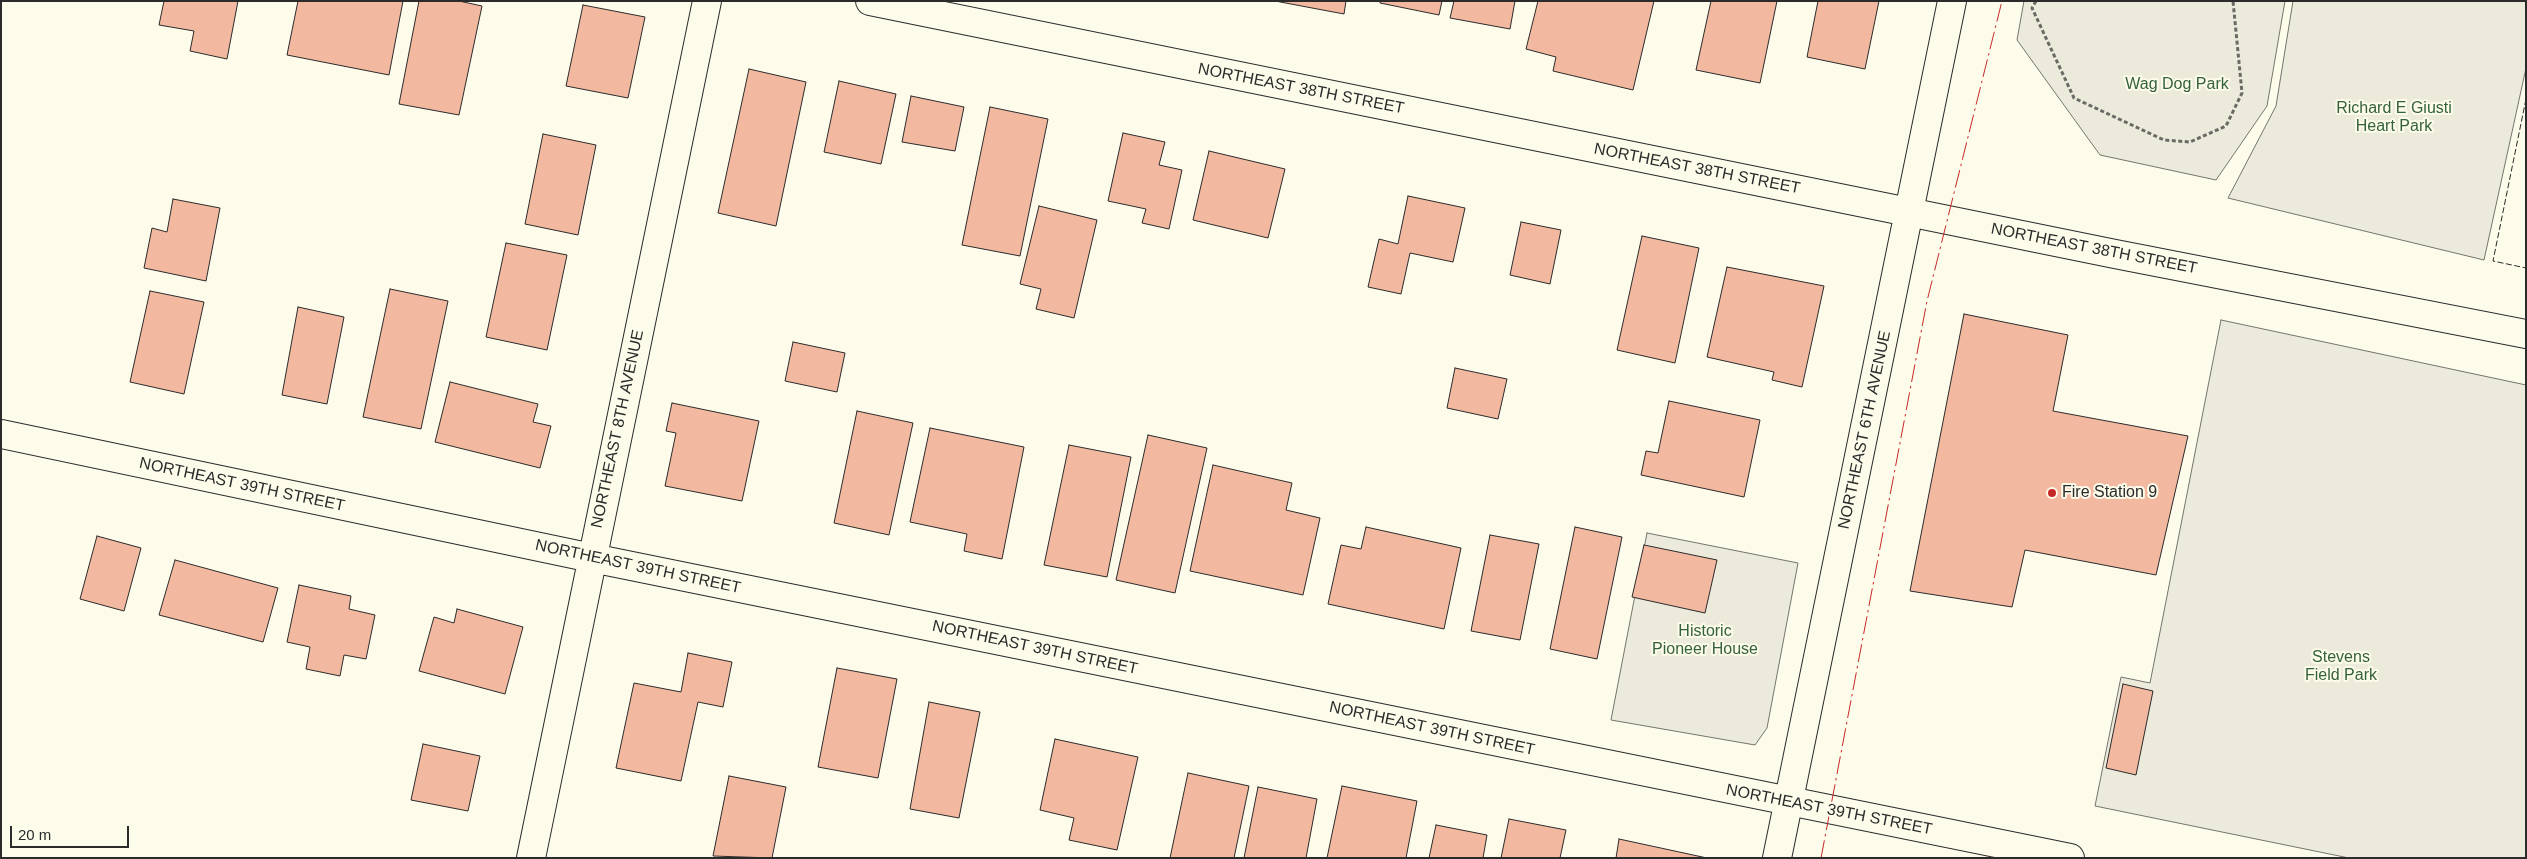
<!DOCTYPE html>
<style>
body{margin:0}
#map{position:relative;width:2527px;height:859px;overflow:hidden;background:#fdfbea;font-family:Arial,sans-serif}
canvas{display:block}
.frame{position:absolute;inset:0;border:2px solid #2b2b2b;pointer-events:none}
.scale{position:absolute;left:10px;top:826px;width:119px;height:22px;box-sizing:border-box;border:2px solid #2b2b2b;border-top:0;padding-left:6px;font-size:15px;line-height:18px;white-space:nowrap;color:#2b2b2b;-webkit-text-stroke:4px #fdfbea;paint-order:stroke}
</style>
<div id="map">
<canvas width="2527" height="859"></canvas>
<div class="frame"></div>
<div class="scale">20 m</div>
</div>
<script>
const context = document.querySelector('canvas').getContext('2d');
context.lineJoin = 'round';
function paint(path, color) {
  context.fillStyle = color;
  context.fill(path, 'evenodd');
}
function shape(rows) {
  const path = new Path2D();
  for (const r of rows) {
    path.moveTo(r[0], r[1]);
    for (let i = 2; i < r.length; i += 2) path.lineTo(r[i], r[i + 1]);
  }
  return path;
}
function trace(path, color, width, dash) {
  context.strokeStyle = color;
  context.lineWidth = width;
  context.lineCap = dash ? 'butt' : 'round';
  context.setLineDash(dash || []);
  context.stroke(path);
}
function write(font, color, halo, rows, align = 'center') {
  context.font = font + ' Arial,sans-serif';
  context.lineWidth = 4;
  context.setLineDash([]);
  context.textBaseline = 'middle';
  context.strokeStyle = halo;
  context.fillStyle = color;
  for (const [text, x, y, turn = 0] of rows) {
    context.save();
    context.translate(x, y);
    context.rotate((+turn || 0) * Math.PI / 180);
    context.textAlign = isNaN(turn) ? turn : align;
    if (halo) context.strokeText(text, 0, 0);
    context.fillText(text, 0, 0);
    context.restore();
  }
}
const green = shape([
 [2024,1,2285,1,2267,106,2216,180,2100,155,2017,40,2024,1],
 [2293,1,2526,1,2526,68,2484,260,2228,198,2276,106,2293,1],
 [2221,320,2526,385,2526,858,2349,858,2095,806,2121,677,2150,683,2221,320],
 [1647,533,1798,563,1767,728,1755,745,1611,720,1647,533]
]);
const building = shape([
 [164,1,238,1,227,59,190,51,194,31,159,25,164,1],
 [298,1,403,1,389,75,287,55,298,1],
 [419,1,459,1,482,6,459,115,399,104,419,1],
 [1275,1,1346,1,1344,14,1275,1],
 [1380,1,1442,1,1439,15,1380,3,1380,1],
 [1454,1,1515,1,1510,29,1450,18,1454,1],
 [1538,1,1654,1,1633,90,1553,71,1556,57,1526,49,1538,1],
 [1711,1,1777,1,1760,83,1696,70,1711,1],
 [1818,1,1879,1,1865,69,1807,57,1818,1],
 [583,5,645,17,628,98,566,86,583,5],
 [749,69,806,82,776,226,718,213,749,69],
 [839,81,896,94,881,164,824,152,839,81],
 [911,96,964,107,955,151,902,142,911,96],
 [990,107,1048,119,1020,256,962,245,990,107],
 [1123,133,1165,142,1159,165,1182,170,1169,229,1142,223,1146,209,1108,201,1123,133],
 [543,134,596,145,578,235,525,224,543,134],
 [1209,151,1285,169,1268,238,1193,220,1209,151],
 [1408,196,1465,208,1453,262,1410,253,1401,294,1368,287,1379,239,1398,244,1408,196],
 [173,199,220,208,206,281,144,268,152,228,167,232,173,199],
 [1039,206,1097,220,1074,318,1036,309,1041,289,1020,284,1039,206],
 [1521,222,1561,230,1550,284,1510,275,1521,222],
 [1642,236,1699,248,1675,363,1617,350,1642,236],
 [506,243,567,255,547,350,486,337,506,243],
 [1727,267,1824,286,1802,387,1772,380,1774,372,1707,357,1727,267],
 [390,289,448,301,421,429,363,417,390,289],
 [150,291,204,302,184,394,130,382,150,291],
 [298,307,344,317,327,404,282,395,298,307],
 [1964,314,2068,335,2053,411,2188,436,2156,575,2025,550,2012,607,1910,591,1964,314],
 [793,342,845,353,837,392,785,381,793,342],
 [1455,368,1507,379,1498,419,1447,408,1455,368],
 [450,382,538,404,533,422,551,426,540,468,435,442,450,382],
 [1669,401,1760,420,1744,497,1641,475,1646,451,1658,453,1669,401],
 [672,403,759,421,742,501,665,486,676,433,666,431,672,403],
 [857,411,913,423,889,535,834,523,857,411],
 [930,428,1024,447,1002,559,964,551,967,534,910,522,930,428],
 [1148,435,1207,448,1175,593,1116,580,1148,435],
 [1069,445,1131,457,1107,577,1044,565,1069,445],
 [1213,465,1292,483,1286,510,1320,518,1303,595,1190,571,1213,465],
 [1366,527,1461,548,1444,629,1328,604,1341,545,1361,549,1366,527],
 [1575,527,1622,537,1597,659,1550,649,1575,527],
 [1490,535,1539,544,1520,640,1471,631,1490,535],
 [97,536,141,548,124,611,80,599,97,536],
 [1644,545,1717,560,1705,613,1632,597,1644,545],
 [175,560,278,588,263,642,159,615,175,560],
 [299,585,351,596,349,609,375,615,366,659,344,655,340,676,306,669,310,647,287,642,299,585],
 [457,609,523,627,505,694,419,671,434,617,454,623,457,609],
 [688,653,732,662,723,707,698,702,681,781,616,768,634,683,681,692,688,653],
 [837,668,897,679,878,778,818,767,837,668],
 [2123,684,2153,691,2136,775,2106,768,2123,684],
 [929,702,980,712,959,818,910,809,929,702],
 [1055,739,1138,757,1117,850,1069,840,1074,818,1040,810,1055,739],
 [423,744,480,756,468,811,411,800,423,744],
 [1188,773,1249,786,1234,858,1170,858,1188,773],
 [729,776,786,787,772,858,713,856,729,776],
 [1342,786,1417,801,1406,858,1327,858,1342,786],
 [1258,787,1317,799,1306,858,1244,858,1258,787],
 [1509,819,1566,830,1560,858,1501,858,1509,819],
 [1436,825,1487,835,1483,858,1429,858,1436,825],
 [1619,839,1707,858,1616,858,1619,839]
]);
const path = shape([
 [2036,1,2032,8,2074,98,2164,140,2190,142,2226,126,2242,93,2233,1]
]);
const street = shape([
 [1,434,592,558,2070,858],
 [531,858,707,1]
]);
const secondary = shape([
 [870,1,2115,254,2526,334],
 [1777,858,1952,1]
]);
const fence = shape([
 [2526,99,2493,261,2526,268]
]);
const power = shape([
 [1821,858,1927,301,2002,1]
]);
const markers = [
 [2052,493,5,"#c62828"]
];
const parkNames = [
 ["Wag Dog Park",2177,85],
 ["Richard E Giusti",2394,109],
 ["Heart Park",2394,127],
 ["Historic",1705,632],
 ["Pioneer House",1705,650],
 ["Stevens",2341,658],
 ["Field Park",2341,676]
];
const streetNames = [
 ["NORTHEAST 38TH STREET",1301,89,11],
 ["NORTHEAST 38TH STREET",1697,169,11],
 ["NORTHEAST 38TH STREET",2094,249,11],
 ["NORTHEAST 8TH AVENUE",618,429,-78],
 ["NORTHEAST 6TH AVENUE",1865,430,-78],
 ["NORTHEAST 39TH STREET",242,485,12],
 ["NORTHEAST 39TH STREET",638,567,12],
 ["NORTHEAST 39TH STREET",1035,648,12],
 ["NORTHEAST 39TH STREET",1432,729,12],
 ["NORTHEAST 39TH STREET",1829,810,11]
];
const poiNames = [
 ["Fire Station 9",2062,493]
];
paint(green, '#ecebdb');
trace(green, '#74746e', 1);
paint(building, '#f2b8a0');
trace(building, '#2b2b2b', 1);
trace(street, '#2b2b2b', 30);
trace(secondary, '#2b2b2b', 30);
trace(path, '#6a6964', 3, [4, 2.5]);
trace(street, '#fdfbea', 28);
trace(secondary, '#fdfbea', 28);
trace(fence, '#2b2b2b', 1, [6, 2.5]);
trace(power, '#c62828', 1, [18, 4, 2.5, 4]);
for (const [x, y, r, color] of markers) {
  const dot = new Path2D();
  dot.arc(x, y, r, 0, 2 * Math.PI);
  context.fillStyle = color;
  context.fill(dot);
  trace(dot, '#fdfbea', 2);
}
write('16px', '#34623c', '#fdfbea', parkNames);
write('16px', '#2b2b2b', '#fdfbea', streetNames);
write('16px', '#2b2b2b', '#fdfbea', poiNames, 'left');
</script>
